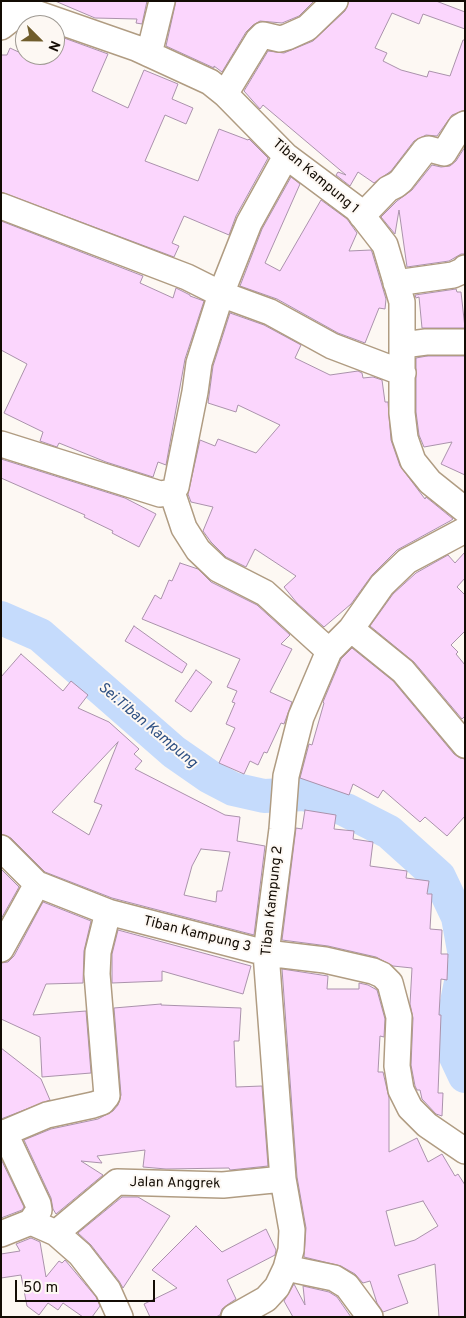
<!DOCTYPE html>
<style>
body{margin:0}
#map{position:relative;width:466px;height:1318px;overflow:hidden;background:#fdf8f3;font-family:Overpass,sans-serif}
canvas{display:block}
.frame{position:absolute;inset:0;border:2px solid #130c04;pointer-events:none}
.north{position:absolute;left:15px;top:15px;width:50px;height:50px;box-sizing:border-box;background:#fdf8f3;border:1px solid #9f9a93;border-radius:50%;rotate:113deg;font-size:14px;font-weight:700;line-height:20px;text-align:center;color:#130c04}
.north::after{content:'';display:block;margin:auto;width:18px;height:22px;background:#705d2c;clip-path:polygon(50% 0,100% 100%,50% 72%,0 100%)}
.scale{position:absolute;left:15px;top:1280px;width:140px;height:22px;box-sizing:border-box;border:2px solid #130c04;border-top:0;padding-left:6px;font-size:15px;line-height:18px;white-space:nowrap;color:#130c04;-webkit-text-stroke:4px #fdf8f3;paint-order:stroke}
</style>
<div id="map">
<canvas width="466" height="1318"></canvas>
<div class="frame"></div>
<div class="north">N</div>
<div class="scale">50 m</div>
</div>
<script>
const context = document.querySelector('canvas').getContext('2d');
context.lineJoin = 'round';
function shape(rows) {
  const path = new Path2D();
  for (const r of rows) {
    path.moveTo(r[0], r[1]);
    for (let i = 2; i < r.length; i += 2) path.lineTo(r[i], r[i + 1]);
  }
  return path;
}
function trace(path, color, width, dash) {
  context.strokeStyle = color;
  context.lineWidth = width;
  context.lineCap = dash ? 'butt' : 'round';
  context.setLineDash(dash || []);
  context.stroke(path);
}
function paint(path, color) {
  context.fillStyle = color;
  context.fill(path, 'evenodd');
}
function write(font, color, halo, rows, align = 'center') {
  context.font = font + ' Overpass,sans-serif';
  context.lineWidth = 4;
  context.setLineDash([]);
  context.textBaseline = 'middle';
  context.strokeStyle = halo;
  context.fillStyle = color;
  for (const [text, x, y, turn = 0] of rows) {
    context.save();
    context.translate(x, y);
    context.rotate((+turn || 0) * Math.PI / 180);
    context.textAlign = isNaN(turn) ? turn : align;
    if (halo) context.strokeText(text, 0, 0);
    context.fillText(text, 0, 0);
    context.restore();
  }
}
const river = shape([
 [1,618,40,635,174,752,210,777,233,789,264,796,305,794,346,810,389,832,439,877,458,917,465,956],
 [465,962,449,1042,465,1076]
]);
const building = shape([
 [55,1,147,1,142,24,136,23,137,19,95,18,55,1],
 [176,1,314,1,299,16,282,23,260,21,253,25,246,32,222,72,214,66,214,68,166,46,176,1],
 [349,1,436,1,465,12,465,29,423,14,419,24,392,13,375,48,387,53,383,61,401,70,427,77,429,71,450,76,463,40,465,40,465,110,452,115,437,136,426,135,414,141,391,171,374,183,358,172,350,186,336,175,338,172,346,175,263,105,260,109,244,91,268,51,284,53,313,41,345,11,349,1],
 [64,38,108,54,92,91,128,108,144,70,178,84,172,99,193,108,186,124,165,115,145,161,198,181,219,129,248,140,249,139,268,158,236,216,229,235,184,216,172,243,179,246,174,257,1,192,1,55,7,55,10,48,25,55,57,55,64,38],
 [465,147,465,254,461,254,449,261,407,267,399,210,395,234,381,217,397,201,412,190,432,165,441,167,450,166,456,161,465,147],
 [291,177,300,184,265,263,280,271,321,200,347,219,357,233,349,251,371,250,372,252,386,299,385,309,379,308,365,343,338,333,277,299,240,286,262,229,291,177],
 [1,221,143,276,140,283,173,298,176,288,190,295,190,296,204,301,185,359,166,465,158,462,153,477,106,462,59,443,57,447,40,441,43,432,4,413,27,364,1,350,1,221],
 [456,289,457,292,461,292,465,328,422,328,419,297,416,298,415,295,456,289],
 [230,313,264,325,301,345,295,358,330,375,358,371,362,373,363,378,373,377,382,380,385,402,388,402,391,440,400,466,425,499,426,497,453,519,450,521,397,550,372,575,351,604,324,627,297,603,284,587,296,576,255,549,246,567,226,557,211,542,203,531,213,507,191,502,188,494,200,440,215,446,218,439,256,453,280,425,238,405,236,412,208,403,213,366,230,313],
 [427,356,465,356,465,475,441,464,452,442,424,447,419,435,416,412,416,358,427,356],
 [1,459,125,498,156,514,139,547,112,533,113,531,84,517,85,515,1,478,1,459],
 [465,552,465,578,457,587,465,595,465,631,451,645,458,652,456,654,465,665,465,716,462,719,414,662,370,626,393,594,416,573,448,555,455,563,465,552],
 [180,563,198,569,211,582,257,605,290,635,281,644,292,649,270,692,292,702,284,724,281,723,267,753,264,752,258,765,250,761,244,774,219,763,235,728,226,724,235,703,232,702,237,691,227,687,240,659,142,619,155,595,161,599,169,580,172,581,180,563],
 [134,626,187,664,182,673,125,641,134,626],
 [352,648,393,681,454,754,460,758,465,759,465,816,447,836,425,817,420,822,383,790,378,798,353,784,349,795,300,778,309,744,312,745,324,703,323,702,341,659,352,648],
 [21,654,63,691,71,681,88,695,78,708,109,722,139,749,134,754,142,761,135,769,225,815,240,817,237,841,265,846,254,935,112,898,45,872,11,838,1,834,1,677,21,654],
 [118,742,94,802,102,805,89,835,52,812,118,742],
 [201,849,230,852,222,891,217,891,216,902,184,895,192,866,201,849],
 [196,670,212,682,191,712,175,701,196,670],
 [305,810,336,815,334,829,354,831,353,839,373,842,370,866,407,871,406,878,429,881,427,894,432,894,430,929,442,930,441,954,448,954,447,980,441,979,439,1015,441,1015,438,1093,443,1093,442,1116,436,1114,422,1099,420,1090,417,1090,415,1086,411,1065,413,1018,410,1004,412,968,393,966,376,957,328,946,282,940,296,828,302,829,305,810],
 [1,869,19,887,1,919,1,869],
 [43,902,91,921,84,951,83,983,46,984,33,1015,86,1011,91,1073,42,1077,40,1037,1,1019,1,963,8,962,14,956,43,902],
 [118,930,251,966,243,994,162,971,162,981,112,983,112,954,118,930],
 [282,969,328,976,327,989,359,989,359,983,368,985,377,990,385,1019,384,1037,380,1036,378,1072,383,1072,389,1098,389,1152,417,1138,428,1162,442,1154,455,1176,458,1174,465,1185,465,1317,439,1317,435,1264,398,1275,408,1303,383,1312,377,1303,370,1281,363,1283,355,1274,341,1266,304,1257,306,1228,297,1177,282,969],
 [423,1201,438,1226,415,1240,395,1246,386,1211,423,1201],
 [161,1004,161,1005,241,1008,239,1041,234,1041,236,1087,262,1086,268,1166,230,1170,229,1168,166,1169,143,1167,145,1150,97,1156,102,1163,81,1161,103,1175,56,1214,53,1209,51,1198,24,1140,51,1129,98,1119,113,1111,118,1105,121,1095,114,1008,161,1004],
 [1,1048,41,1079,50,1100,1,1119,1,1048],
 [1,1159,24,1207,22,1210,1,1218,1,1159],
 [122,1197,138,1197,170,1216,123,1288,119,1281,91,1245,78,1233,122,1197],
 [196,1226,222,1252,266,1229,276,1250,275,1255,227,1280,236,1299,227,1305,222,1309,220,1315,216,1317,150,1317,144,1304,177,1288,152,1270,196,1226],
 [31,1238,40,1242,46,1277,59,1261,62,1263,65,1260,96,1297,100,1306,92,1317,83,1317,63,1303,58,1310,48,1303,39,1315,27,1306,21,1275,1,1278,1,1254,20,1251,16,1244,31,1238],
 [294,1284,305,1305,303,1286,329,1292,337,1297,351,1317,293,1317,284,1301,294,1284]
]);
const minor = shape([
 [8,1,24,9,136,48,210,82,225,94,286,156,357,209,385,245,402,302,402,413,405,438,413,461,430,482,465,510],
 [1,27,24,9],
 [149,54,162,1],
 [225,94,258,40,263,35,280,39,287,37,307,28,335,1],
 [1,206,187,277,221,294,270,312,332,346,403,373],
 [362,216,388,189,396,185,401,181,425,150,429,149,444,153,460,127,465,124],
 [396,283,453,275,462,271,465,268],
 [403,345,426,342,465,342],
 [1,444,160,494,172,492,176,487,195,392,199,363,221,294,249,223,286,156],
 [172,492,184,528,198,550,218,569,265,593,329,651],
 [351,629,403,671,465,745],
 [1,848,37,884,108,912,266,953,325,960,373,971,382,975,390,983,399,1017,397,1066,401,1090,410,1108,427,1125,465,1151],
 [1,949,37,884],
 [1,1133,8,1140,38,1204,39,1210,31,1222],
 [2,1134,47,1115,93,1105,102,1102,107,1096,97,974,98,952,108,912],
 [56,1233,117,1182,223,1185,283,1179],
 [1,1234,31,1222,56,1233,80,1254,108,1290,120,1317],
 [286,1268,334,1278,347,1286,370,1317],
 [234,1317,266,1299,277,1287,286,1268,291,1250,292,1230,283,1179,266,953,282,829,286,776,301,717,329,651,351,629,382,585,407,561,465,530]
]);
const streetNames = [
 ["Tiban Kampung 1",315,177,40],
 ["Tiban Kampung 2",273,901,-84],
 ["Tiban Kampung 3",197,935,14],
 ["Jalan Anggrek",175,1184,1]
];
const waterNames = [
 ["Sei.Tiban Kampung",147,726,40]
];
trace(river, '#c5dbfc', 34);
paint(building, '#fbd6fd');
trace(building, '#aa92ab', 1);
trace(minor, '#b09c82', 28);
trace(minor, '#fff', 25);
write('14px', '#130c04', '#fdf8f3', streetNames);
write('italic 15px', '#2d4f82', '#fdf8f3', waterNames);
</script>
